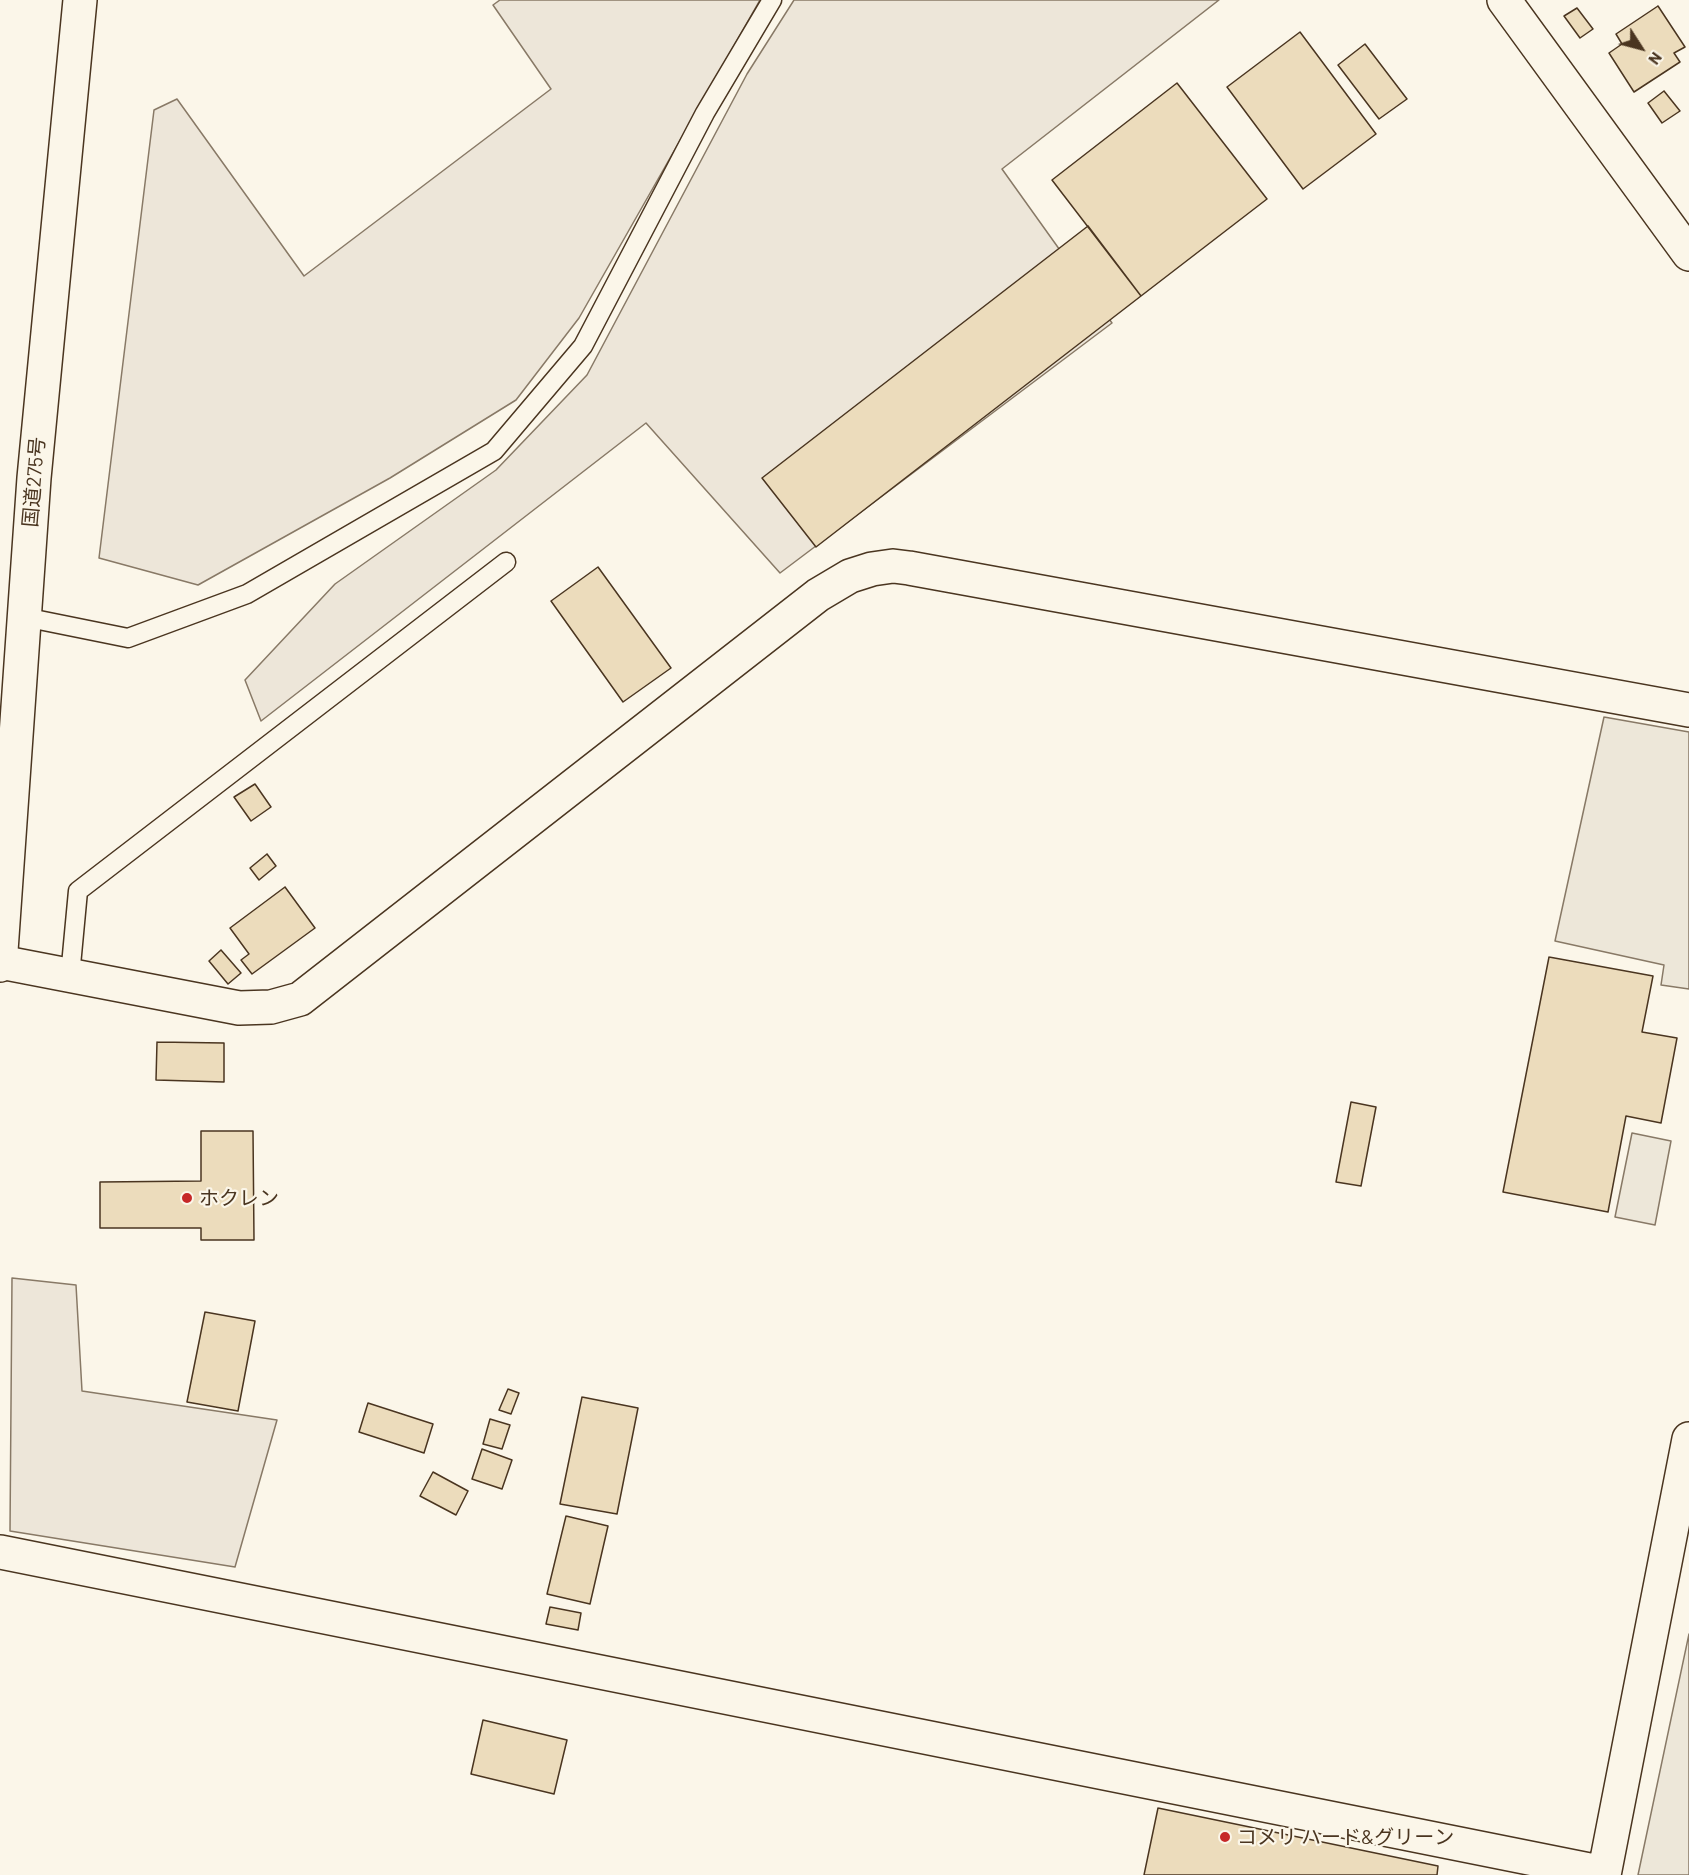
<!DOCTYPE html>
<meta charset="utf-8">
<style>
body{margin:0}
#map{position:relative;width:1689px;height:1875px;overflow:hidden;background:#fbf6e9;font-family:Barlow,sans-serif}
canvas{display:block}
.north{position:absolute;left:1611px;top:18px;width:60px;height:60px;-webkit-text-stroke:4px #fbf6e9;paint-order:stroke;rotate:126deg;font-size:16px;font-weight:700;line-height:24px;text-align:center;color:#4a3520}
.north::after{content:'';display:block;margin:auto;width:21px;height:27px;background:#4a3520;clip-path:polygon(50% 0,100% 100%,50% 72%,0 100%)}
</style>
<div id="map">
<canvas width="1689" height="1875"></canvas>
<div class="north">N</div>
</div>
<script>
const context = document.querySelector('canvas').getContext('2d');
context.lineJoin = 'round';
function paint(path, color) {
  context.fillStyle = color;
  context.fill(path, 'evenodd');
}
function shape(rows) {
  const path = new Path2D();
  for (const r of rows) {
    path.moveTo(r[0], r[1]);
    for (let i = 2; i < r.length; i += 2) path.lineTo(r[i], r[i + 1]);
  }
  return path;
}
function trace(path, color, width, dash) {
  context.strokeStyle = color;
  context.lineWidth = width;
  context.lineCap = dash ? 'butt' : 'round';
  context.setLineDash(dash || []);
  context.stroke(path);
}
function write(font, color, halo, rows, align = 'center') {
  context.font = font + ' Barlow,"Noto Sans JP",sans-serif';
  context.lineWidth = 4.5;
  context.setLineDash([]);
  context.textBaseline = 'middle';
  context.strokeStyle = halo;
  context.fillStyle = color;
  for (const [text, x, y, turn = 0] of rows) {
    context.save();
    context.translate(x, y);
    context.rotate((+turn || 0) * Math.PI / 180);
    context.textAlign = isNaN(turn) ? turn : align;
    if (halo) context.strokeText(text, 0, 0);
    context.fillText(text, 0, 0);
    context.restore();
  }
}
const green = shape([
 [500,0,760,0,579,318,516,400,390,478,198,585,99,558,154,110,177,99,304,276,551,89,493,5,500,0],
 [794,0,1219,0,1002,169,1112,323,780,573,646,423,261,721,245,680,335,584,496,470,587,375,747,74,794,0],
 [12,1278,76,1285,82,1391,277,1420,235,1567,10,1531,12,1278]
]);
const parking = shape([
 [1604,717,1689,732,1689,989,1661,985,1664,965,1555,941,1604,717],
 [1632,1133,1671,1141,1655,1225,1615,1217,1632,1133],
 [1689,1634,1689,1875,1638,1875,1689,1634]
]);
const building = shape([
 [1658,6,1685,47,1674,53,1680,62,1634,92,1609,53,1622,44,1616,34,1658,6],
 [1577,8,1593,29,1580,38,1564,16,1577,8],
 [1300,32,1376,134,1303,189,1227,87,1300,32],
 [1365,44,1407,99,1379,119,1338,65,1365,44],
 [1177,83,1267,199,1141,296,1052,180,1177,83],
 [1664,91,1680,111,1662,123,1648,103,1664,91],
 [1088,226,1141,296,816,547,762,478,1088,226],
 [598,567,671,668,623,702,551,601,598,567],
 [255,784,271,807,251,821,234,797,255,784],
 [267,854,276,866,259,880,250,868,267,854],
 [285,887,315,928,252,974,241,960,249,954,230,928,285,887],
 [221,950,241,973,228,984,209,961,221,950],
 [1549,957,1653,976,1642,1032,1677,1038,1661,1123,1626,1116,1608,1212,1503,1192,1549,957],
 [157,1042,224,1043,224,1082,156,1080,157,1042],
 [1351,1102,1376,1107,1361,1186,1336,1182,1351,1102],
 [201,1131,253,1131,254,1240,201,1240,201,1228,100,1228,100,1182,201,1181,201,1131],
 [205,1312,255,1321,238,1411,187,1402,205,1312],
 [508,1389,519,1393,511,1414,499,1410,508,1389],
 [582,1397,638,1408,617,1514,560,1504,582,1397],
 [368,1403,433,1424,424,1453,359,1432,368,1403],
 [490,1419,510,1425,502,1449,483,1444,490,1419],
 [482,1449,512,1460,502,1489,472,1479,482,1449],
 [433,1472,468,1491,456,1515,420,1496,433,1472],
 [566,1516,608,1526,590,1604,547,1594,566,1516],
 [550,1607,581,1613,578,1630,546,1624,550,1607],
 [483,1720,567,1740,554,1794,471,1774,483,1720],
 [1158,1808,1438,1866,1437,1875,1144,1875,1158,1808]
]);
const lane = shape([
 [24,617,128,638,247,594,494,451,583,346,705,113,772,0],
 [70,976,78,891,506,562]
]);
const street = shape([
 [1504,0,1689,254],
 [0,962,239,1008,271,1007,300,999,818,595,850,576,872,569,893,566,909,568,1689,710],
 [0,1552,1604,1873],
 [1604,1875,1689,1439]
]);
const highway = shape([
 [0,965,34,478,80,0]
]);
const markers = [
 [187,1198,6,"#c62828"],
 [1225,1837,6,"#c62828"]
];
const streetNames = [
 ["国道275号",34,482,-85]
];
const poiNames = [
 ["ホクレン",199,1198],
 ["コメリ ハード&グリーン",1237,1837]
];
paint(green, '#ede6d9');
trace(green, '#887966', 1.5);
paint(parking, '#ede7d9');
trace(parking, '#887966', 1.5);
paint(building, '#ecdcbc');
trace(building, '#4a3520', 1.5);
trace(lane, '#4a3520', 21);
trace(street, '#4a3520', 36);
trace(highway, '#4a3520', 36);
trace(lane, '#fbf6e9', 18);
trace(street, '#fbf6e9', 33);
trace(highway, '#fbf6e9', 33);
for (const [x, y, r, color] of markers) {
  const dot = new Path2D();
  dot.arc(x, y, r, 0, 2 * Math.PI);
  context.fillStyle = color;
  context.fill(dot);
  trace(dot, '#fbf6e9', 2);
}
write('20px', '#4a3520', '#fbf6e9', streetNames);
write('20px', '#4a3520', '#fbf6e9', poiNames, 'left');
</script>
